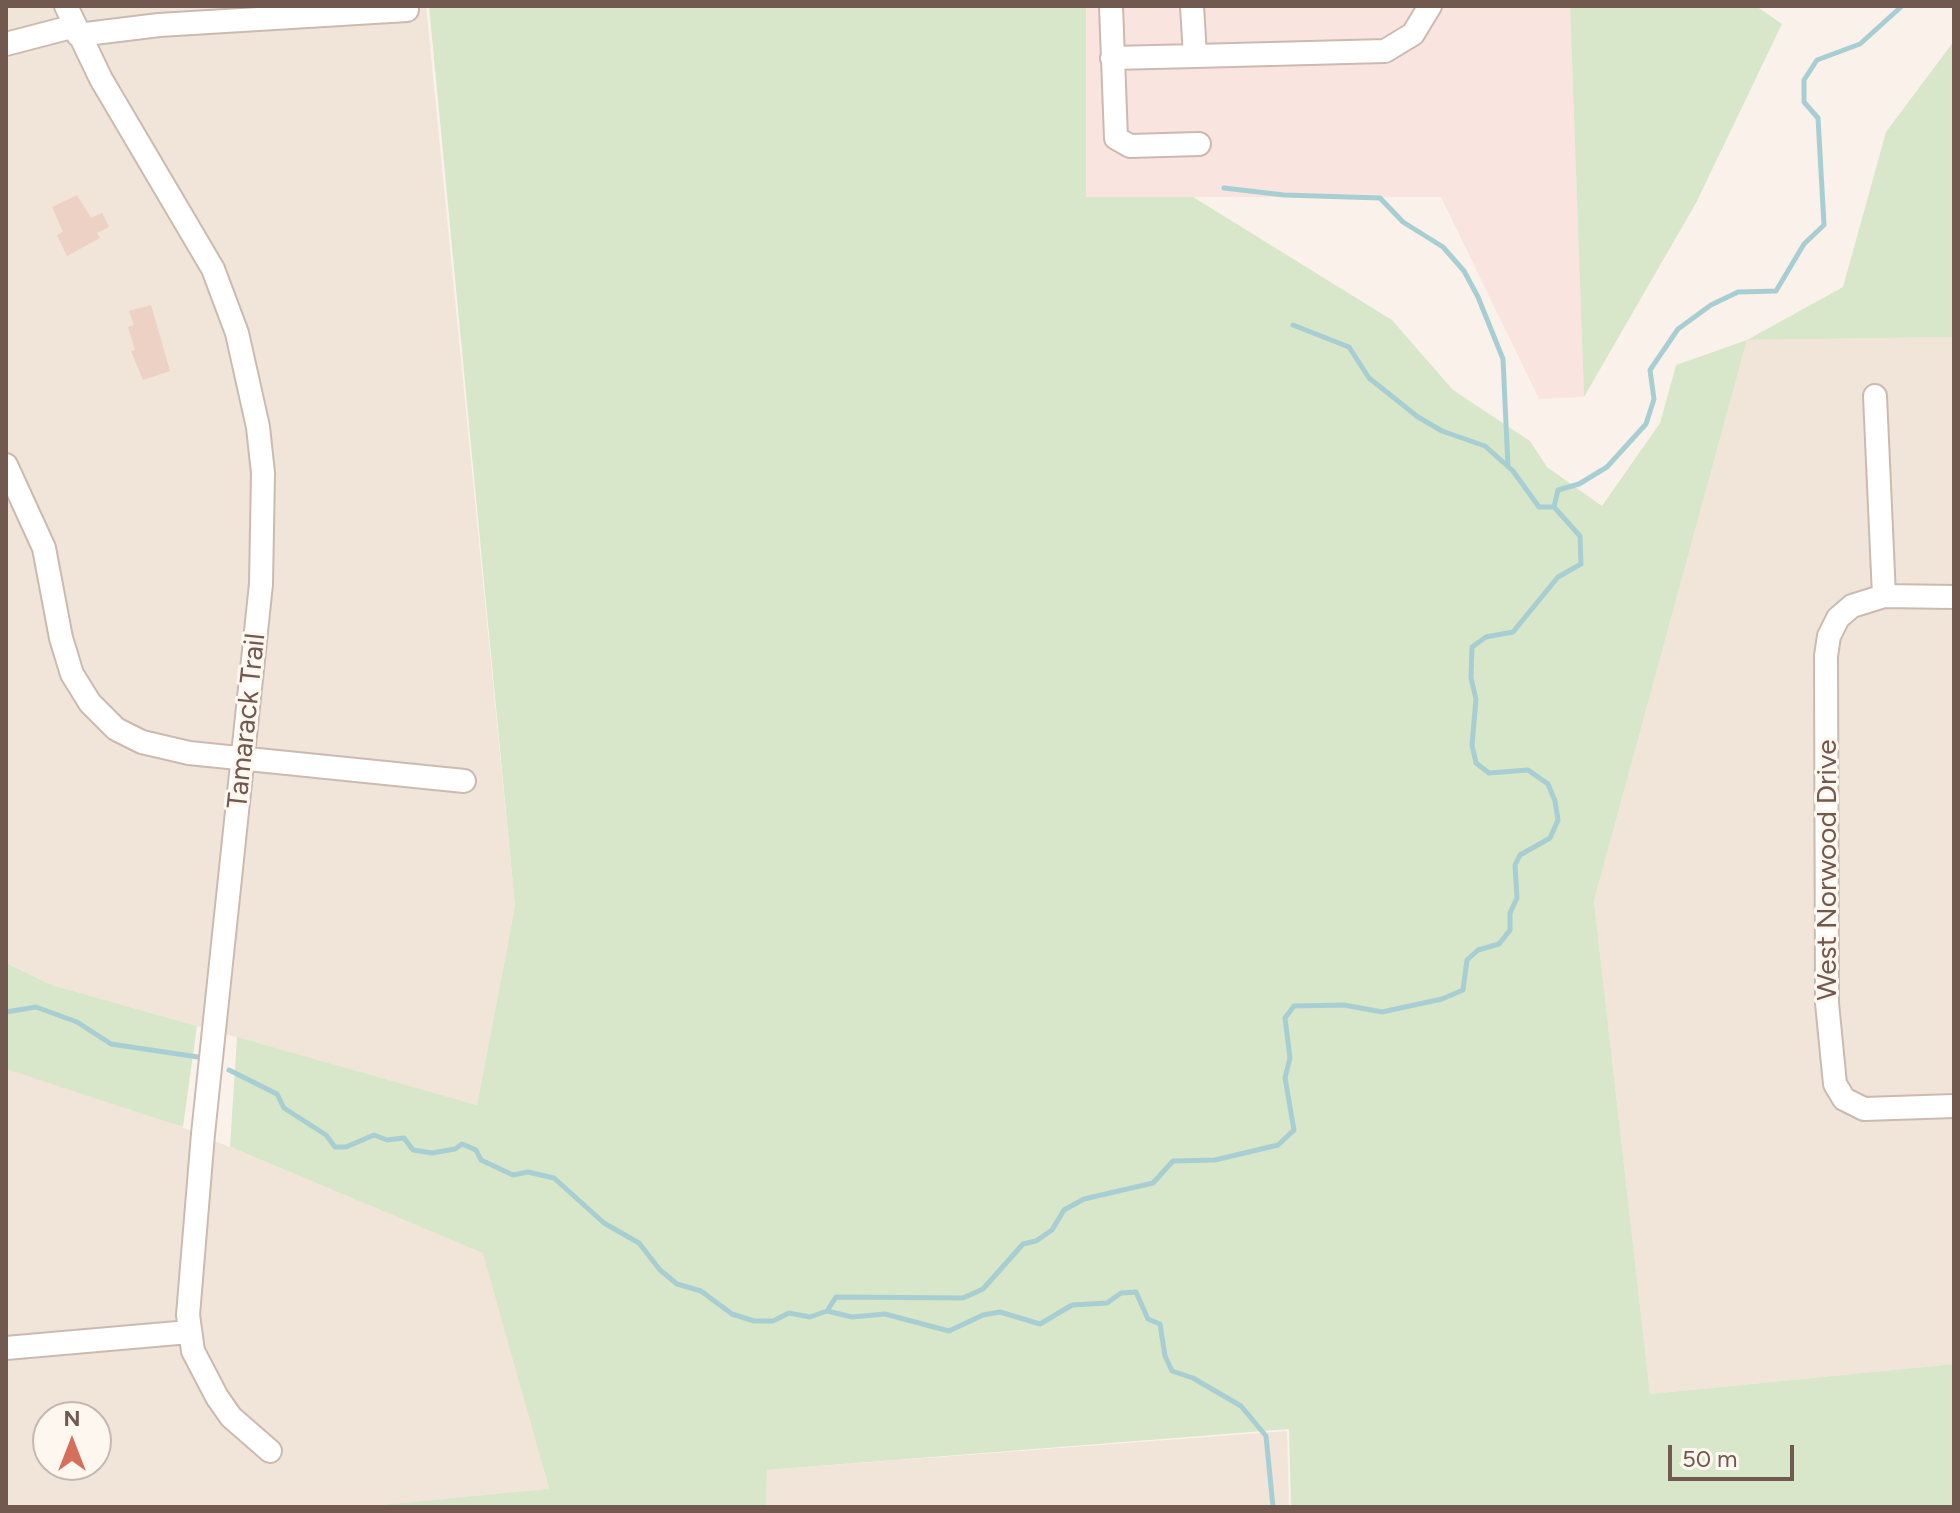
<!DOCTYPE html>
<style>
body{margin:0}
#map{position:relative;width:1960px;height:1513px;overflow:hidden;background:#faf2ea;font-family:Figtree,sans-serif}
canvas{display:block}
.frame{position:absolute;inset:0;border:8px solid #725950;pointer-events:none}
.north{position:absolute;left:32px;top:1401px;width:80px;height:80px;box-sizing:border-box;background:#fdf7f0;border:2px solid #c5b8b0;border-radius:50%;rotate:0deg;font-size:22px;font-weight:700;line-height:32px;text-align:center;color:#725950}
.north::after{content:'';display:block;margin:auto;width:28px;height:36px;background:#d66e5c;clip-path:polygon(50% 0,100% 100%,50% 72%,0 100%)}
.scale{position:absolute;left:1668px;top:1445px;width:126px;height:36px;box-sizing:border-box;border:4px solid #725950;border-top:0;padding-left:10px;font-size:24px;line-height:28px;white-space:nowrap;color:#725950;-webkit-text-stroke:6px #fdf7f0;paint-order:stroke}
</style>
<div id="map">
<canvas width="1960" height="1513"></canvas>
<div class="frame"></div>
<div class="north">N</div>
<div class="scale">50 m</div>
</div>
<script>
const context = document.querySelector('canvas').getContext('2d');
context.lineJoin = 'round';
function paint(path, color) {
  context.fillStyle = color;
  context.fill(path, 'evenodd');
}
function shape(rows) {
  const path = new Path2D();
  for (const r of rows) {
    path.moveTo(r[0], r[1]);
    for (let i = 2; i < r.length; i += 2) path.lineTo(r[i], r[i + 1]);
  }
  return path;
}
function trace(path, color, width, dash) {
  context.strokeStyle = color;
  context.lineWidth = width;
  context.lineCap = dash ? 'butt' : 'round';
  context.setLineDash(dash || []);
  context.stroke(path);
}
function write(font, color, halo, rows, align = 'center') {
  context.font = font + ' Figtree,sans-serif';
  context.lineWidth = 6;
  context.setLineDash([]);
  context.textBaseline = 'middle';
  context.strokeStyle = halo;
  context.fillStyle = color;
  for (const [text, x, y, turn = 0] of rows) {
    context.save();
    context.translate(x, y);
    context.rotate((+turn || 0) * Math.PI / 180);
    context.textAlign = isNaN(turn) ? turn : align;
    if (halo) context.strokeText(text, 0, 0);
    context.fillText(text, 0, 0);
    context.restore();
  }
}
const residential = shape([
 [6,6,426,6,515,906,477,1105,52,985,6,963],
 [1954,337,1954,1364,1650,1394,1594,901,1747,340],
 [6,1069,150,1114,484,1253,549,1490,360,1507,6,1507],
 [48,1417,96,1417,96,1465,48,1465],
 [1287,1431,1289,1507,766,1507,767,1470]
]);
const commercial = shape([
 [1086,6,1570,6,1584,397,1539,399,1441,197,1086,197]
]);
const green = shape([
 [429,6,1086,6,1086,197,1193,197,1392,320,1453,390,1530,441,1547,467,1602,506,1660,423,1676,365,1747,340,1843,287,1886,132,1954,41,1954,337,1747,340,1594,901,1650,1394,1954,1364,1954,1507,1291,1507,1289,1429,767,1470,766,1507,360,1507,549,1489,483,1253,230,1147,237,1037,477,1105,515,906],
 [1570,6,1756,6,1782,24,1696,203,1584,397],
 [6,963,52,985,197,1026,183,1127,6,1069]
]);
const stream = shape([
 [1224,188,1284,195,1380,198,1403,222,1443,247,1464,271,1478,297,1503,359,1508,467],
 [1293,325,1349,347,1369,378,1418,417,1442,431,1485,446,1513,471,1539,507,1554,507],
 [6,1012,36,1007,77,1022,111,1044,198,1057],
 [229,1070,277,1094,284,1108,326,1135,335,1147,346,1147,374,1135,387,1140,404,1138,413,1150,432,1153,455,1149,462,1144,476,1150,481,1160,513,1175,528,1172,554,1178,604,1223,639,1243,660,1270,677,1284,701,1291,732,1314,754,1321,773,1321,789,1313,810,1317,827,1311,836,1297,963,1298,983,1289,1023,1244,1036,1241,1052,1230,1064,1210,1084,1199,1153,1183,1173,1161,1215,1160,1278,1145,1294,1130,1285,1078,1290,1058,1285,1018,1294,1006,1344,1005,1382,1012,1442,999,1463,990,1467,960,1478,950,1499,944,1510,930,1510,913,1517,898,1515,865,1520,855,1550,838,1558,820,1555,801,1548,784,1528,770,1489,773,1476,763,1472,745,1476,699,1471,678,1472,647,1486,637,1513,632,1558,577,1581,564,1580,536,1554,507,1558,490,1579,484,1607,467,1646,424,1654,399,1650,370,1678,329,1711,305,1738,292,1776,291,1804,244,1824,225,1818,118,1804,102,1804,80,1817,60,1860,44,1902,6],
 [827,1311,852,1317,885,1314,949,1331,983,1315,1000,1312,1040,1324,1072,1305,1107,1303,1121,1293,1136,1292,1148,1319,1160,1324,1165,1356,1172,1371,1193,1378,1241,1406,1266,1436,1273,1507]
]);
const building = shape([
 [77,195,91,218,102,213,109,227,97,233,100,238,67,256,57,235,63,232,52,207],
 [151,305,170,371,143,380,131,351,135,350,128,327,134,325,129,311]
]);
const minor = shape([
 [66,6,101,79,213,269,237,333,258,427,263,473,261,584,203,1134,188,1315,193,1351,217,1397,231,1417,270,1451],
 [1111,6,1116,138,1130,146,1199,144],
 [1192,6,1195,56,1385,51,1413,34,1430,6],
 [78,35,159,25,407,10],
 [6,44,75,26],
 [1112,58,1195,56],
 [1875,396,1884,596],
 [6,465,44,548,61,638,72,674,90,703,116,729,142,742,189,753,464,781],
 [1954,597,1884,596,1852,606,1838,618,1829,636,1826,656,1827,1003,1835,1084,1844,1099,1864,1109,1954,1106],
 [6,1348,189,1332]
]);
const streetNames = [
 ["Tamarack Trail",247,721,-84],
 ["West Norwood Drive",1828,870,-90]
];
paint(residential, '#f1e4d9');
paint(commercial, '#f9e4df');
paint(green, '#d8e7c9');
trace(stream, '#a7cfd3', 5);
paint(building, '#edd1c4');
trace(minor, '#cbbab0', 26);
trace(minor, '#fff', 22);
write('28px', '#725950', '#fdf7f0', streetNames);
</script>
